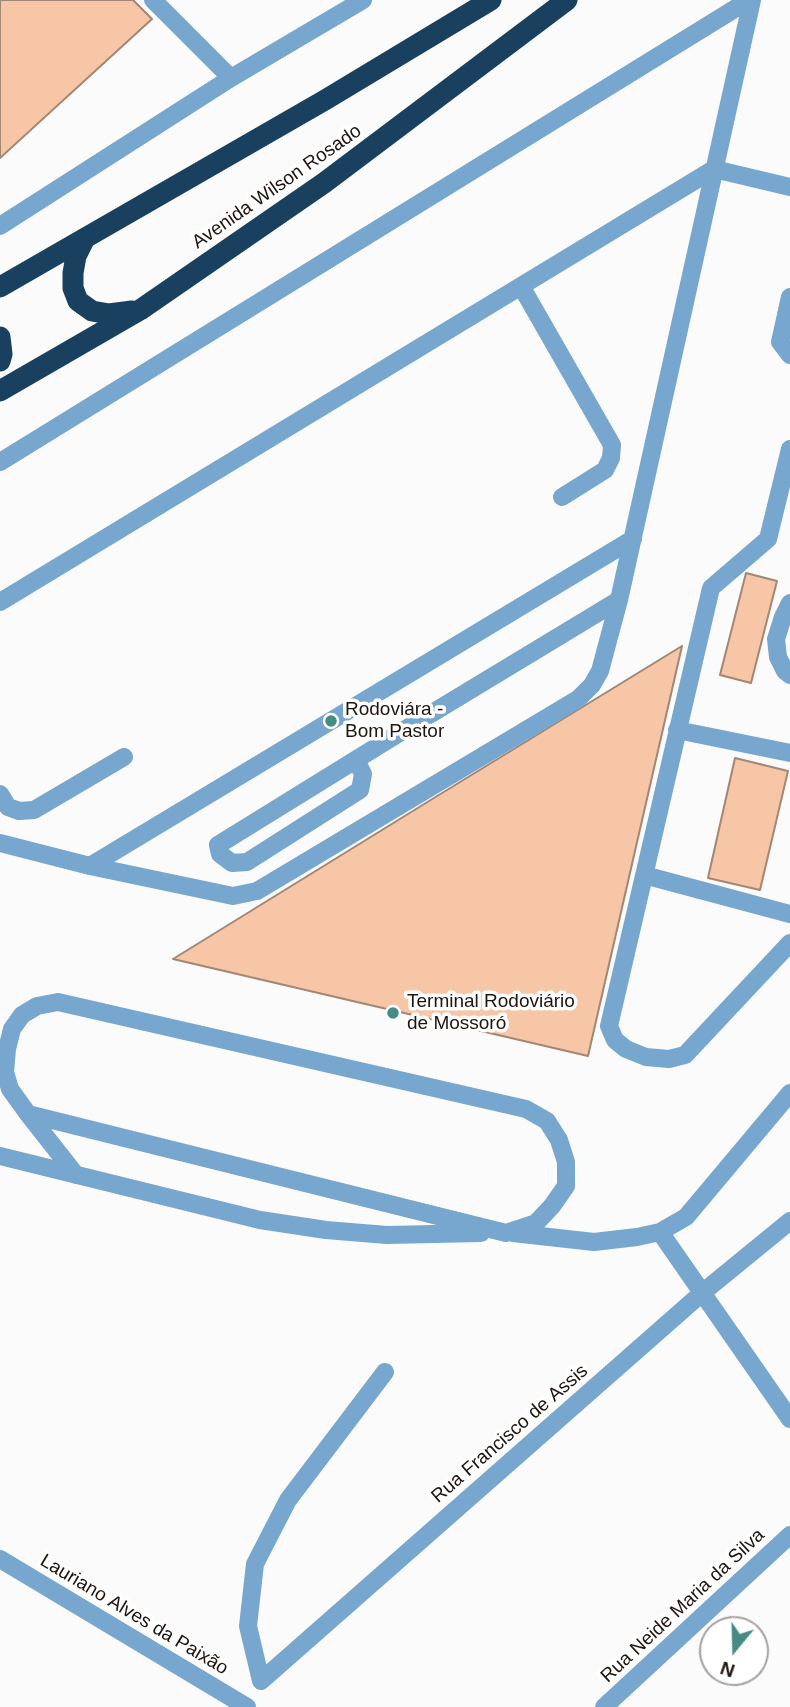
<!DOCTYPE html>
<meta charset="utf-8">
<style>
body{margin:0}
#map{position:relative;width:790px;height:1707px;overflow:hidden;background:#fbfbfb;font-family:Helvetica,sans-serif}
canvas{display:block}
.north{position:absolute;left:699px;top:1616px;width:70px;height:70px;box-sizing:border-box;background:#fff;border:2px solid #a6a19f;border-radius:50%;rotate:199deg;font-size:19px;font-weight:700;line-height:28px;text-align:center;color:#20140e}
.north::after{content:'';display:block;margin:auto;width:24px;height:32px;background:#468c84;clip-path:polygon(50% 0,100% 100%,50% 72%,0 100%)}
</style>
<div id="map">
<canvas width="790" height="1707"></canvas>
<div class="north">N</div>
</div>
<script>
const context = document.querySelector('canvas').getContext('2d');
context.lineJoin = 'round';
function paint(path, color) {
  context.fillStyle = color;
  context.fill(path, 'evenodd');
}
function shape(rows) {
  const path = new Path2D();
  for (const r of rows) {
    path.moveTo(r[0], r[1]);
    for (let i = 2; i < r.length; i += 2) path.lineTo(r[i], r[i + 1]);
  }
  return path;
}
function trace(path, color, width, dash) {
  context.strokeStyle = color;
  context.lineWidth = width;
  context.lineCap = dash ? 'butt' : 'round';
  context.setLineDash(dash || []);
  context.stroke(path);
}
function write(font, color, halo, rows, align = 'center') {
  context.font = font + ' Helvetica,sans-serif';
  context.lineWidth = 7;
  context.setLineDash([]);
  context.textBaseline = 'middle';
  context.strokeStyle = halo;
  context.fillStyle = color;
  for (const [text, x, y, turn = 0] of rows) {
    context.save();
    context.translate(x, y);
    context.rotate((+turn || 0) * Math.PI / 180);
    context.textAlign = isNaN(turn) ? turn : align;
    if (halo) context.strokeText(text, 0, 0);
    context.fillText(text, 0, 0);
    context.restore();
  }
}
const building = shape([
 [0,0,133,0,152,19,0,158,0,0],
 [746,573,777,581,751,683,720,675,746,573],
 [682,646,588,1056,173,959,429,801,682,646],
 [735,758,788,771,760,890,708,878,735,758]
]);
const minor = shape([
 [153,0,231,78],
 [0,226,231,78,363,0],
 [521,286,612,445,611,458,605,470,562,497],
 [790,297,780,342,790,355],
 [790,449,768,539,711,588,609,1026,615,1040,626,1049,646,1057,669,1059,685,1055,790,943],
 [0,462,749,0],
 [0,602,714,169,790,187],
 [790,603,783,617,776,639,778,657,785,671,790,675],
 [677,730,790,753],
 [356,760,363,774,360,790,247,862,232,863,220,854,218,845,391,738,619,600],
 [0,794,8,807,19,811,34,810,124,757],
 [0,843,90,866,233,896,257,891,578,699,592,685,600,671,619,600,752,0],
 [90,866,633,539],
 [644,875,790,914],
 [28,1114,506,1233,536,1223,552,1206,566,1186,566,1162,559,1140,547,1121,526,1109,58,1002,37,1006,22,1015,12,1029,7,1049,5,1072,10,1089,28,1114,76,1175],
 [0,1156,260,1220,326,1230,387,1235,481,1233],
 [660,1232,790,1419],
 [513,1233,594,1242,637,1237,660,1232,686,1217,790,1093],
 [385,1372,288,1500,255,1564,248,1626,261,1681,702,1293,790,1221],
 [0,1559,247,1707],
 [604,1707,790,1535]
]);
const highway = shape([
 [85,238,76,256,73,273,73,288,78,301,92,311,109,314,132,311],
 [0,287,325,100,491,0],
 [0,337,2,354,0,361],
 [0,391,140,310,324,183,567,0]
]);
const markers = [
 [331,721,7,"#468c84"],
 [393,1013,7,"#468c84"]
];
const streetNames = [
 ["Avenida Wilson Rosado",277,187,-35],
 ["Rua Francisco de Assis",510,1434,-41],
 ["Rua Neide Maria da Silva",683,1606,-43],
 ["Lauriano Alves da Paixão",134,1615,31]
];
const poiNames = [
 ["Rodoviára -",345,710],
 ["Bom Pastor",345,732],
 ["Terminal Rodoviário",407,1002],
 ["de Mossoró",407,1024]
];
paint(building, '#f6c6a7');
trace(building, '#a38673', 2);
trace(minor, '#77a6ce', 18);
trace(highway, '#19415f', 21);
for (const [x, y, r, color] of markers) {
  const dot = new Path2D();
  dot.arc(x, y, r, 0, 2 * Math.PI);
  context.fillStyle = color;
  context.fill(dot);
  trace(dot, '#fff', 2.5);
}
write('19px', '#20140e', '#fff', streetNames);
write('19px', '#20140e', '#fff', poiNames, 'left');
</script>
